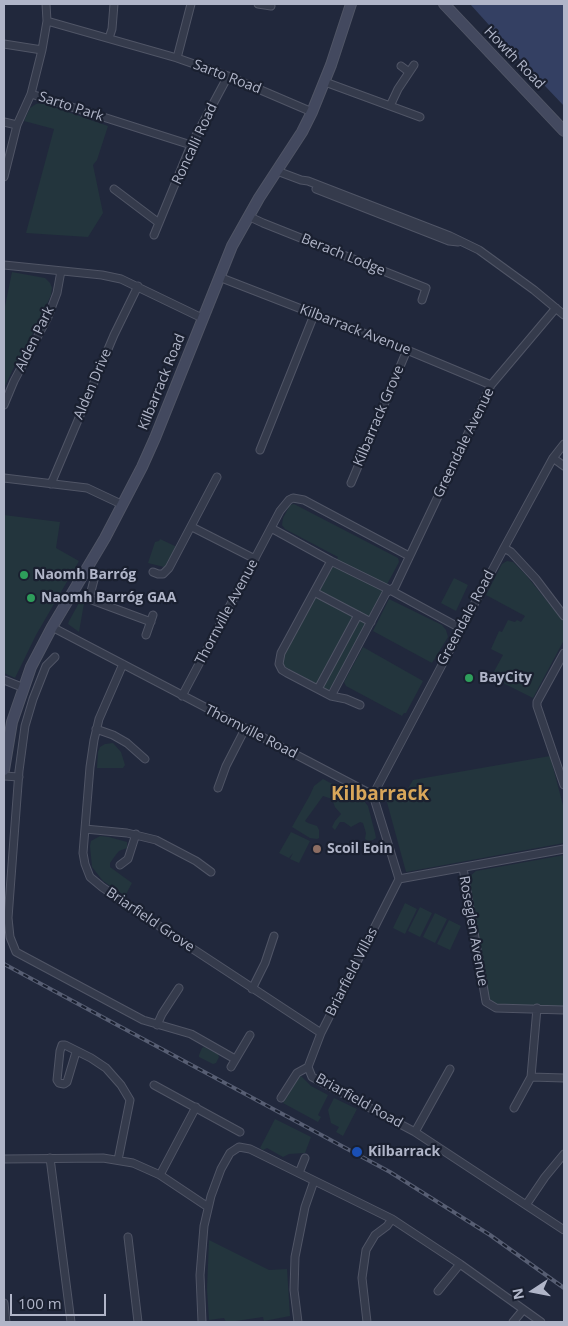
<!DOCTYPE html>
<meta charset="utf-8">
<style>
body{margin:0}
#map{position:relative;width:568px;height:1326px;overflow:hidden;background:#21283c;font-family:"Open Sans",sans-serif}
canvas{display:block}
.frame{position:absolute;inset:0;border:5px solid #b0b5c8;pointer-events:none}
.north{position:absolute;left:508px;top:1266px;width:50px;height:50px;-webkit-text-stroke:4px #1a2030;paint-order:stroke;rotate:259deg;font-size:14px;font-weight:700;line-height:20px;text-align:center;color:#b0b5c8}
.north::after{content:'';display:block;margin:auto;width:18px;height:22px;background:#b0b5c8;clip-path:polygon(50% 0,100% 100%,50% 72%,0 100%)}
.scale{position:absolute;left:10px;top:1294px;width:96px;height:22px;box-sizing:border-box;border:2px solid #b0b5c8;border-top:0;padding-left:6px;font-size:15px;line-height:18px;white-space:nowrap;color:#b0b5c8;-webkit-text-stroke:4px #1a2030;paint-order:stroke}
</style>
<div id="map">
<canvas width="568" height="1326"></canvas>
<div class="frame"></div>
<div class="north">N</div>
<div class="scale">100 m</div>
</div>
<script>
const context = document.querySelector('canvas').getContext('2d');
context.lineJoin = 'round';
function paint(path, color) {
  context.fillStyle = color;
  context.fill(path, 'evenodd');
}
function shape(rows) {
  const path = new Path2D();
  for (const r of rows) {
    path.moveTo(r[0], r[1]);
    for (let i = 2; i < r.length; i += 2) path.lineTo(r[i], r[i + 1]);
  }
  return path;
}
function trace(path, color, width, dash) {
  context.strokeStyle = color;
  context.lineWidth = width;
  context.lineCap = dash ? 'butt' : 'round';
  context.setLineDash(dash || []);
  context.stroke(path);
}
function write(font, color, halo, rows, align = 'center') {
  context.font = font + ' "Open Sans",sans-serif';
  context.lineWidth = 4.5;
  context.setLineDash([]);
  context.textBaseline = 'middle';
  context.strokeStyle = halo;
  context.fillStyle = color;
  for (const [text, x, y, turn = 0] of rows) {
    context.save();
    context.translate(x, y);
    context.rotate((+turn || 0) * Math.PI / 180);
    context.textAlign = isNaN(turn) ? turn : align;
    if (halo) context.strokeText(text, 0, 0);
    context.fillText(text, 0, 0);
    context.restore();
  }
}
const green = shape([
 [42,103,108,126,97,160,93,165,103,213,88,237,26,233,54,129,24,121,30,108,36,104],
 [12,272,45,278,50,283,52,288,51,295,36,328,14,367,4,388,4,311],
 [294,504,398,558,399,562,332,687,328,690,285,667,283,664,284,656,338,557,285,529,282,525,283,518,290,505],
 [4,515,60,522,56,548,79,561,36,635,15,678,4,673],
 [160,539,177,547,166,566,164,567,148,563,155,542,159,541],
 [507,561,513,562,526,575,564,622,564,640,533,698,491,677,503,655,491,649,499,631,502,632,508,620,515,622,517,620,521,622,525,616,486,595,502,564],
 [454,578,468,585,456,611,441,603],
 [85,592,86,592,79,632,68,624,69,621],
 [389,599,442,625,446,630,448,637,432,663,373,631],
 [363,647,423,681,406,713,404,713,402,716,346,686,344,682],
 [113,743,121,752,125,765,123,768,97,768,98,752,100,747,105,744],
 [550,756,564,809,564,843,406,872,385,795,400,802,413,780],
 [323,779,363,800,368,806,375,833,376,838,373,840,368,841,365,839,366,833,363,823,360,822,351,827,344,822,340,822,335,830,332,827,335,821,341,814,335,807,332,799,323,796,305,821,308,823,317,826,319,830,319,838,317,839,310,838,292,827,310,795,314,786],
 [291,832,310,841,299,863,290,859,293,853,289,858,279,853],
 [100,836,109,837,127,842,127,848,119,851,115,856,110,863,110,867,132,883,125,896,103,881,92,867,90,846,91,841],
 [564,855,564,1007,494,1004,489,998,469,877,476,871],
 [405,903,417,909,405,934,393,928],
 [420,907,432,913,420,937,408,931],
 [435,913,447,919,435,943,423,937],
 [449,920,461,926,450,950,437,944],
 [204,1047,218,1054,219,1057,216,1063,213,1064,199,1057,199,1055,202,1048],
 [300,1075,311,1086,328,1095,318,1115,321,1117,318,1122,283,1103],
 [334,1098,357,1109,343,1136,336,1132,339,1127,331,1123,328,1110],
 [275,1119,311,1137,305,1153,289,1154,283,1157,267,1148,263,1150,260,1148],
 [209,1240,269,1270,287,1269,290,1316,264,1321,263,1317,229,1322,226,1322,224,1318,209,1320,207,1289]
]);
const water = shape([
 [470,4,564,4,564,106,527,67]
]);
const minor = shape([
 [258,4,271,6],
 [47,21,177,58,228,76,312,112],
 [109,38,112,29,114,4],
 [4,44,42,50],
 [177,58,191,4],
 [401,66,409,72],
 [325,82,420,117],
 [31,94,191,145],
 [390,106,398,89,414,65],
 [4,122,17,125],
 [277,171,301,180,308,181,450,236,479,250,534,290,564,315],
 [4,177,17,125,31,94,42,50,47,21,46,4],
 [114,189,159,223],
 [316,189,449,241,458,242],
 [248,216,263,223,426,288,422,300],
 [154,235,191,145,228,76],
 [4,265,102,275,121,279,202,318],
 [219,277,407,350,491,385],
 [4,405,14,381,48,317,57,293,61,271],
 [260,450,314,315],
 [553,458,564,466],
 [4,478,87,488,121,504],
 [351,483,407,350],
 [51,484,114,335,138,286],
 [192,527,255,559],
 [271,528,331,561,390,590,460,628],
 [504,548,511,552,536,579,564,616],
 [331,561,281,653,279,664,282,670,287,673,331,696,346,699,360,705],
 [86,571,95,576,89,599,151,622],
 [153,572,158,574,163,574,169,568,217,477],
 [314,592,371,622],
 [52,627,373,795,399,879],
 [146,635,153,615],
 [564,653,537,702,537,706,564,785],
 [55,657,46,666,33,699,25,726,19,771,8,918,10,937,16,952,143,1020,191,1034,235,1059],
 [123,664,99,719,94,740,90,767,83,853,85,864,90,877,102,887,193,949,321,1033],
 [4,680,24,688],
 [318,689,358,615],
 [182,696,280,511,289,500,293,498,304,500,409,556],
 [331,696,386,593,395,587,491,385,556,308],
 [96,729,113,735,127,743,145,759],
 [4,776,19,777],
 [218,788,226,766,245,729],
 [373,795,504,548,553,458,564,444],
 [85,829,127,833,156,840,196,861,211,872],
 [120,865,128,859,136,834],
 [463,868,486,1002,496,1008,564,1010],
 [399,879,564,849],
 [252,989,265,963,274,936],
 [537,1008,531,1077,564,1078],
 [157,1025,162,1014,179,988],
 [76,1052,67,1082,64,1084,59,1083,57,1080,60,1051,62,1045,65,1045,91,1058,106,1068,121,1085,130,1100,118,1160],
 [231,1067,250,1035],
 [308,1067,312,1077,415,1132,564,1230],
 [308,1067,321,1033,399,879],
 [154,1085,240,1132],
 [281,1098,297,1073,308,1067],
 [514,1108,531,1077],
 [415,1132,450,1069],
 [50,1158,71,1322],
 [4,1159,103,1158,133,1163,160,1175,208,1207],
 [299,1173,305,1158],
 [160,1175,196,1107],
 [526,1205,545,1177,564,1154],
 [128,1237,138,1322],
 [438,1291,460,1264],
 [4,1303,6,1322],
 [202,1322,200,1275,204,1226,211,1196,221,1169,230,1153,239,1147,250,1149,392,1219,460,1264,541,1322],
 [298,1322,294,1290,295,1257,305,1207,314,1181],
 [367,1322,362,1278,366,1250,375,1235,387,1226,392,1219],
 [513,1322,523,1310]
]);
const secondary = shape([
 [444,4,564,131],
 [4,770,12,722,31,667,52,627,105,538,142,467,155,438,232,246,259,198,302,132,312,112,331,65,351,4]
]);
const rail = shape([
 [4,964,390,1172,490,1235,564,1288]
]);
const markers = [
 [24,575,5,"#2e9e5b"],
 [31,598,5,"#2e9e5b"],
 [469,678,5,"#2e9e5b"],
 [317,849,5,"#8d6e63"],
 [357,1152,6,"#1a4fb4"]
];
const streetNames = [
 ["Howth Road",514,58,46],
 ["Sarto Road",227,77,21],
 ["Sarto Park",71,107,18],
 ["Roncalli Road",195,144,-65],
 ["Berach Lodge",343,255,22],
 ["Kilbarrack Avenue",355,330,21],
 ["Alden Park",35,339,-64],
 ["Kilbarrack Road",162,382,-68],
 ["Alden Drive",93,384,-67],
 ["Kilbarrack Grove",379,416,-67],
 ["Greendale Avenue",464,443,-64],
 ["Thornville Avenue",227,612,-62],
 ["Greendale Road",466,618,-62],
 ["Thornville Road",251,732,27],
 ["Briarfield Grove",150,920,34],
 ["Roseglen Avenue",473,931,80],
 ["Briarfield Villas",352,972,-63],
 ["Briarfield Road",359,1101,29]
];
const poiNames = [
 ["Naomh Barróg",34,575],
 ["Naomh Barróg GAA",41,598],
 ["BayCity",479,678],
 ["Scoil Eoin",327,849],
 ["Kilbarrack",368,1152]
];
const districtNames = [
 ["Kilbarrack",380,795]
];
paint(green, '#23353d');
paint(water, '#344063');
trace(minor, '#505566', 9);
trace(secondary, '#505566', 12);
trace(minor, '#353b4c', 7);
trace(secondary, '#43495f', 10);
trace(rail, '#575e73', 4);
trace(rail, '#1a2030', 2, [5.5]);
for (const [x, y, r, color] of markers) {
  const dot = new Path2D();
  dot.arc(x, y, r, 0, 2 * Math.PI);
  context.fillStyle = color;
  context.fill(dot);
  trace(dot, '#1a2030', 2);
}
write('14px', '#b0b5c8', '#1a2030', streetNames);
write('bold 14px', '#b0b5c8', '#1a2030', poiNames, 'left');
write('bold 19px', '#d8a65a', '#1a2030', districtNames);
</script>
